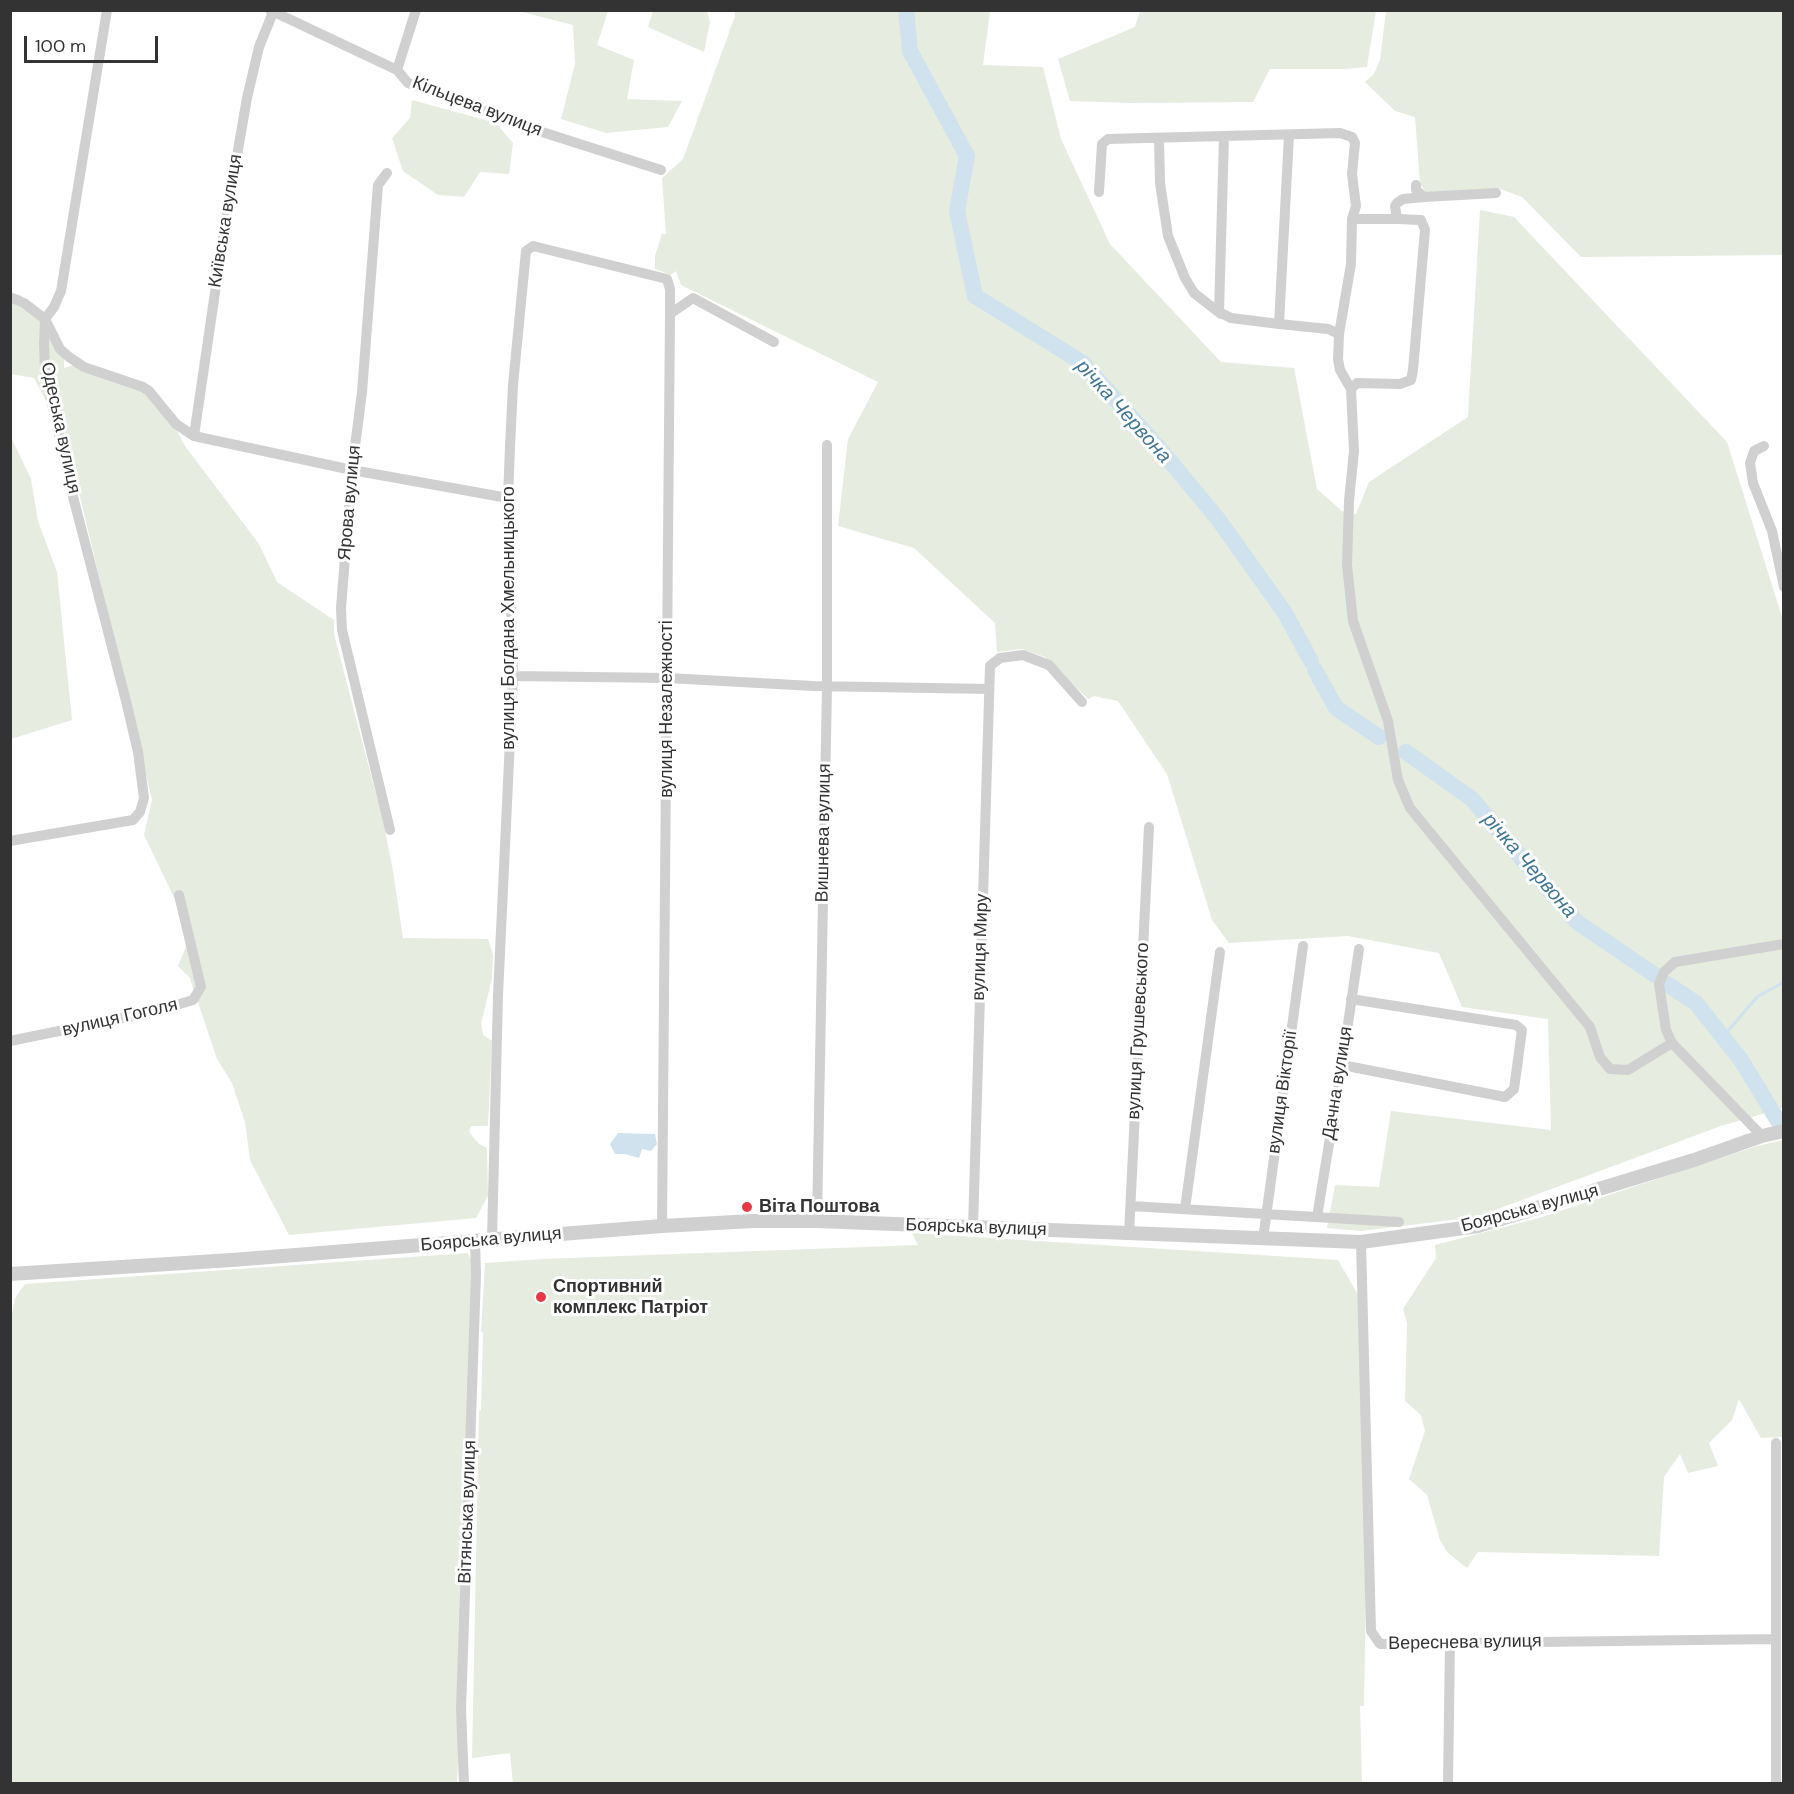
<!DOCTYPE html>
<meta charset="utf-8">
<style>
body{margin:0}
#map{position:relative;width:1794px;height:1794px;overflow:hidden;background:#fff;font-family:"DM Sans",sans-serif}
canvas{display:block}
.frame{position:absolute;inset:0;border:12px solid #333;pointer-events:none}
.scale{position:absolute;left:24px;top:36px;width:134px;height:27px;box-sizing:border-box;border:3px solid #333;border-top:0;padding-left:8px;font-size:18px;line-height:21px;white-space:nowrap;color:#333;-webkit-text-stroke:4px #fff;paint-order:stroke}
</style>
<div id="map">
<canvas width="1794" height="1794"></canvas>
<div class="frame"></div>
<div class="scale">100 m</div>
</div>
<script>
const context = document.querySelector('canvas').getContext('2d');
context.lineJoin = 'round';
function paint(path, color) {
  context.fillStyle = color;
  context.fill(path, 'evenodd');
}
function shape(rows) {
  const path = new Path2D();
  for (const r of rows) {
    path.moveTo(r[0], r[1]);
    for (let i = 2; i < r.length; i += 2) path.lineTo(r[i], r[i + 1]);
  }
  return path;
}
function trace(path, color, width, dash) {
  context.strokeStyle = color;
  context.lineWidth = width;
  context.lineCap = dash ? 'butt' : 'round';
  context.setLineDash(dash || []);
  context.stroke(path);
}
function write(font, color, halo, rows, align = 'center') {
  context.font = font + ' "DM Sans",sans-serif';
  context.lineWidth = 6;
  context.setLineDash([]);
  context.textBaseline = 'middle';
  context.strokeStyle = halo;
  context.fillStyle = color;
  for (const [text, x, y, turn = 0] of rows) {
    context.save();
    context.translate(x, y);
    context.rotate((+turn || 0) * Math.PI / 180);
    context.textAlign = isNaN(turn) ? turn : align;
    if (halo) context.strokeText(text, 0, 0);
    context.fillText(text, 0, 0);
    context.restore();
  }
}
const green = shape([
 [518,11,608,11,597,45,634,60,627,99,682,101,668,127,606,133,561,119,575,64,573,25],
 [653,11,707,11,710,22,704,52,648,27],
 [735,11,990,11,983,65,1043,67,1061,139,1110,244,1221,362,1294,368,1317,489,1342,511,1356,514,1369,482,1468,417,1480,210,1514,217,1727,442,1783,620,1783,1108,1721,1126,1476,1217,1361,1231,1327,1228,1335,1185,1379,1187,1391,1111,1551,1130,1548,1019,1462,1007,1439,953,1348,936,1229,943,1212,920,1167,774,1118,701,1094,696,1088,699,1045,657,1022,649,997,652,995,623,914,548,838,526,848,439,878,382,681,285,676,271,671,275,655,269,655,256,662,234,666,234,662,178,683,159,735,16],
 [1140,11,1140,10,1376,11,1367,67,1346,69,1270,69,1253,102,1132,103,1070,101,1058,59,1135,27],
 [1386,11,1783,11,1783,255,1581,257,1522,197,1500,189,1426,193,1420,183,1415,117,1395,111,1365,82,1374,74,1380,60],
 [412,100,496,123,513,143,509,174,480,172,464,197,438,195,403,171,392,138,410,118],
 [10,293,20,295,39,315,64,356,64,368,80,363,132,381,143,381,161,400,185,446,259,544,277,582,334,620,334,634,383,821,393,871,403,938,488,939,493,955,492,979,481,1023,483,1035,492,1041,488,1126,471,1126,469,1132,479,1144,487,1148,488,1196,476,1218,289,1235,250,1160,245,1122,232,1083,217,1059,190,978,178,966,186,947,183,916,144,835,152,800,67,442,34,378,11,374],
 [11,437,31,479,38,521,57,572,72,720,11,739],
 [1783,1140,1783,1437,1761,1438,1739,1399,1732,1420,1709,1443,1718,1466,1688,1473,1680,1454,1664,1477,1659,1556,1478,1552,1467,1568,1448,1553,1440,1540,1427,1495,1409,1479,1425,1431,1421,1415,1405,1401,1407,1323,1403,1309,1436,1258,1435,1245,1539,1218,1757,1146],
 [912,1233,1338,1260,1361,1300,1369,1400,1364,1706,1360,1706,1362,1783,513,1784,510,1753,472,1758,479,1411,481,1410,483,1332,481,1332,485,1263,542,1259,918,1245],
 [467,1253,479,1271,470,1527,457,1783,11,1784,10,1324,15,1298,25,1284]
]);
const water = shape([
 [618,1133,655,1134,657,1144,651,1151,642,1149,639,1158,625,1154,615,1154,610,1144]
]);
const stream = shape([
 [1723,1037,1757,997,1784,982]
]);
const river = shape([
 [906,10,910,51,967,156,957,211,975,296,1083,363,1160,449,1218,519,1285,613,1311,661],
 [1315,670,1336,708,1379,737],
 [1406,752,1472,799,1528,866,1577,922,1655,975],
 [1667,984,1696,1003,1741,1060,1783,1129]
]);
const minor = shape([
 [270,10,397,70,408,83,539,131,661,170],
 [397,70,416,10],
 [1289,135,1279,324,1328,329,1339,334],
 [1224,136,1219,312,1231,318,1279,324],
 [1159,138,1160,183,1168,236,1185,278,1194,293,1221,314],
 [387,173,378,185,362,392,352,470,341,608,342,630,390,830],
 [1416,185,1416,190,1424,197,1496,193],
 [1099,192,1102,144,1108,139,1340,133,1352,137,1355,143,1352,174,1356,206,1352,219,1351,264,1339,334,1338,359,1340,370,1351,389,1354,451,1349,501,1347,565,1353,621,1388,721,1398,780,1410,808,1590,1027,1600,1057,1610,1069,1628,1070,1672,1043],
 [1352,219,1397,219,1395,206,1397,203,1403,199,1424,197],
 [10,297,24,303,45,319,60,349,69,357,84,367,143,387,149,391,176,424,194,436,352,470,508,498],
 [1351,389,1357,383,1400,384,1411,380,1413,370,1425,230,1421,220,1397,219],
 [194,436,224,231,247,98,259,47,274,10],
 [1764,446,1754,451,1750,463,1753,483,1772,531,1784,587],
 [513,676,668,678,813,686,989,689],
 [10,841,133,820,140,812,144,798,138,752,126,701,71,489,45,372,44,344,45,319,54,307,61,291,107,10],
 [10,1041,157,1011,193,1000,201,987,179,895],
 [1342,1065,1505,1097,1514,1089,1522,1030,1516,1025,1351,999],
 [1762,1136,1672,1043,1666,1030,1659,984,1664,972,1675,962,1784,944],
 [1131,1206,1399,1222],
 [1185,1209,1220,952],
 [1317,1217,1342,1065,1359,949],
 [817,1221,827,686,827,445],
 [662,1226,670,314,693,298,774,342],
 [973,1227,990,666,1000,658,1023,655,1049,665,1082,702],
 [1129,1234,1149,827],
 [492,1239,498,995,513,676,508,498,510,447,513,385,526,251,533,246,667,279,670,289,670,314],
 [1263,1239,1303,946],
 [1361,1242,1371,1631,1380,1644,1775,1639],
 [1776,1443,1776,1784],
 [464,1784,461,1709,476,1274,475,1241],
 [1448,1784,1450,1643]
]);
const tertiary = shape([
 [10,1274,232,1260,662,1226,753,1221,817,1221,1361,1242,1478,1226,1694,1160,1762,1136,1784,1131]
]);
const markers = [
 [747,1207,6,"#e63946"],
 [541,1297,6,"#e63946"]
];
const streetNames = [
 ["Кільцева вулиця",477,107,21],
 ["Київська вулиця",226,221,-81],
 ["Одеська вулиця",60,428,78],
 ["Ярова вулиця",350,503,-85],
 ["вулиця Богдана Хмельницького",509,618,-90],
 ["вулиця Незалежності",667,709,-90],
 ["Вишнева вулиця",824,833,-89],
 ["вулиця Миру",981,947,-88],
 ["вулиця Гоголя",120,1018,-13],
 ["вулиця Грушевського",1139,1031,-87],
 ["Дачна вулиця",1338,1083,-81],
 ["вулиця Вікторії",1283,1092,-82],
 ["Боярська вулиця",1530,1209,-15],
 ["Боярська вулиця",976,1228,2],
 ["Боярська вулиця",491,1240,-5],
 ["Вітянська вулиця",468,1512,-88],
 ["Вереснева вулиця",1465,1643,-1]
];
const poiNames = [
 ["Віта Поштова",759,1207],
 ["Спортивний",553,1287],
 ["комплекс Патріот",553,1308]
];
const waterNames = [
 ["річка Червона",1123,412,48],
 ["річка Червона",1529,866,49]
];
paint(green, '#e6ecdf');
paint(water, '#cfe2ee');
trace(stream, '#cfe2ee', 3);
trace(river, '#cfe2ee', 16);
trace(minor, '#d0d0d0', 10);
trace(tertiary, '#d0d0d0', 14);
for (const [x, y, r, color] of markers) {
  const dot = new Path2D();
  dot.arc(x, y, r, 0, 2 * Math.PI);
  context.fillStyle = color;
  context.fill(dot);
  trace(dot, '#fff', 2);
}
write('18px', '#333', '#fff', streetNames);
write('bold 18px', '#333', '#fff', poiNames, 'left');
write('italic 20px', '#3f7597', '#fff', waterNames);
</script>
